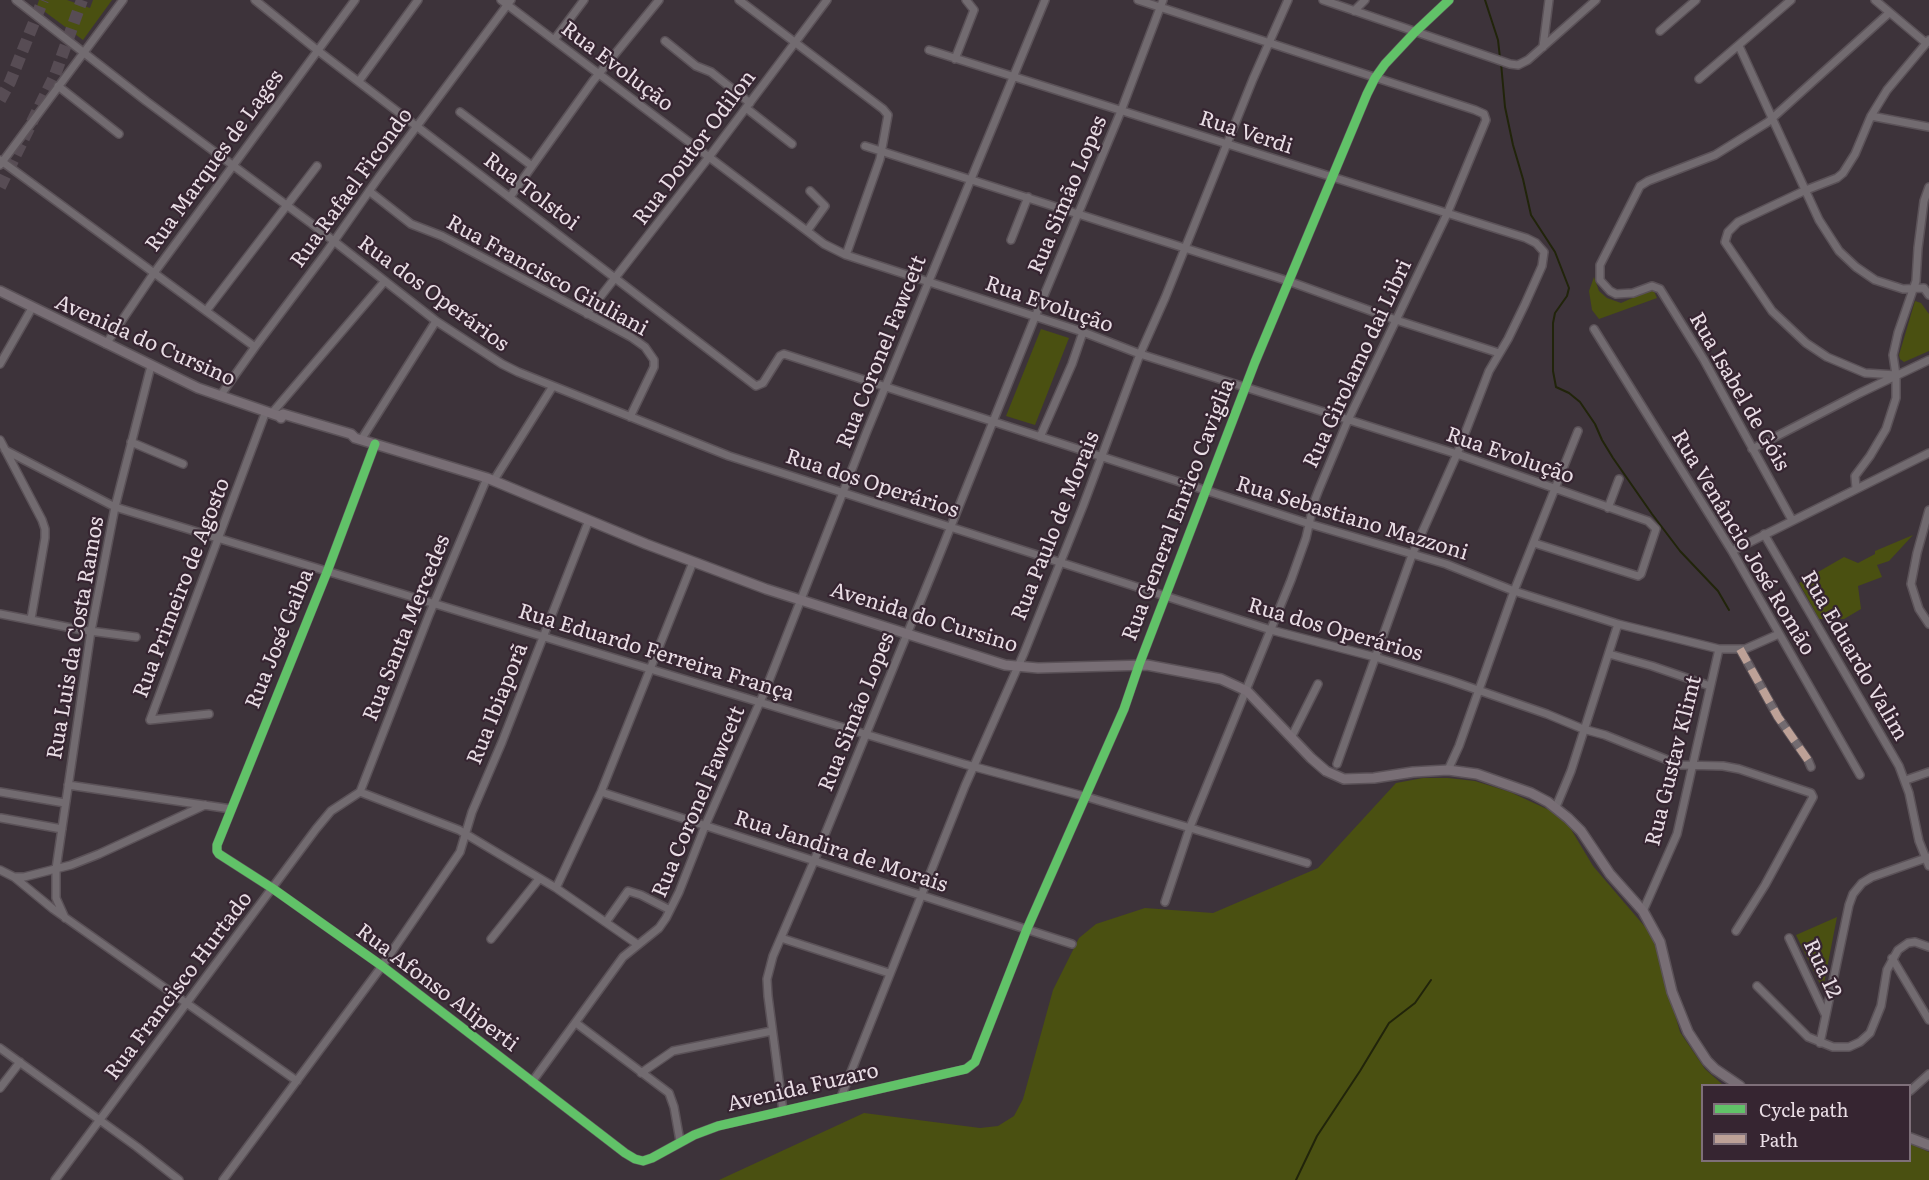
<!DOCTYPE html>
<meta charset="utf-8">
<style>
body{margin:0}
#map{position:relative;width:1929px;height:1180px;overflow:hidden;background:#3d333a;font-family:Literata,serif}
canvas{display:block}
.legend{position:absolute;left:1701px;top:1084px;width:210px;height:78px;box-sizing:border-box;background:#362531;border:2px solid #7e6f79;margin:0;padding:8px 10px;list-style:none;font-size:18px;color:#e9dde5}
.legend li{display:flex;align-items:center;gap:12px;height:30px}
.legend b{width:30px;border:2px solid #7e6f79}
</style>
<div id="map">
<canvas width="1929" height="1180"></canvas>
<ul class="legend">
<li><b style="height:8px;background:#61c268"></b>Cycle path</li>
<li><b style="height:8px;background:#bda197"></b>Path</li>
</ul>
</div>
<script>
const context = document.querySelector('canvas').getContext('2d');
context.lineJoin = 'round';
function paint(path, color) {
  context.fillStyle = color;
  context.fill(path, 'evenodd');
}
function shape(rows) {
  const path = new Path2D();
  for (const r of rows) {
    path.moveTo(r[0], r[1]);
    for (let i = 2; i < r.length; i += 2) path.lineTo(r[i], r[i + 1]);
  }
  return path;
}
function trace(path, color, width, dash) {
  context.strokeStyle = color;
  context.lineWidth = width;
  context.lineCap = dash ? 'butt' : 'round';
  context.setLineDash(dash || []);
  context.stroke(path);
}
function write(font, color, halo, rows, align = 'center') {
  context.font = font + ' Literata,serif';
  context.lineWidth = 4.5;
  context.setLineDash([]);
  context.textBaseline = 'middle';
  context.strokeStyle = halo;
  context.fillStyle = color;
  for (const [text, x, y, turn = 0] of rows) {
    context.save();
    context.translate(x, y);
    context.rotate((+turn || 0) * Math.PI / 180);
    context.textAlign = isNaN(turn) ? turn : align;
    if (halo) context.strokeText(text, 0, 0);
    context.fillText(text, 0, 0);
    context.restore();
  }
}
const green = shape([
 [39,0,67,0,90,8,93,0,112,0,83,40,37,6],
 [1594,277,1599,291,1607,298,1621,303,1653,289,1657,298,1599,319,1592,310,1589,291],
 [1915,301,1921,303,1929,314,1929,351,1904,362,1900,359,1899,355],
 [1041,329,1069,338,1035,425,1006,416],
 [1913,535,1889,561,1877,565,1882,577,1858,586,1861,609,1844,619,1819,619,1799,583,1844,557,1858,563,1875,554,1875,551],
 [1423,778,1448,778,1475,781,1510,792,1549,810,1569,826,1593,866,1646,928,1654,942,1680,1032,1705,1069,1723,1085,1702,1086,1702,1160,1910,1160,1910,1144,1929,1152,1929,1180,719,1180,864,1113,980,1128,998,1126,1014,1116,1023,1099,1053,990,1079,938,1096,924,1145,908,1213,913,1318,868,1396,783],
 [1837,917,1823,989,1823,990,1796,935]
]);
const stream = shape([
 [1485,0,1498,40,1500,58],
 [1501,63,1505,107,1513,145,1523,179,1531,215,1555,252,1569,288,1567,296,1555,313,1553,323,1553,371,1556,387,1569,393,1580,402,1595,424,1602,440,1613,458,1652,514,1680,551,1718,591,1729,610],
 [1296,1180,1317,1136,1360,1071,1389,1023,1415,1003,1431,980]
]);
const highwayTunnel = shape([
 [0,100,10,82,43,0],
 [0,187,55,75,82,0]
]);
const street = shape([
 [16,0,146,101,312,224,436,321,502,364,518,372,729,456,1271,630,1375,657,1449,680,1547,714,1583,729,1605,735,1680,765,1723,766,1739,769,1811,793,1813,797,1765,885,1736,931],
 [255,0,317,50,756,386,763,383,780,356,784,354,1310,524,1446,564,1514,591,1618,624,1719,649,1745,649,1779,634],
 [501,0,807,231,824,244,846,255,1083,332,1140,354,1457,454,1648,521,1656,529,1641,574,1638,576,1534,543],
 [739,0,883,109,888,115,880,159,846,255],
 [1138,0,1475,110,1484,114,1486,120,1447,214,1348,420,1319,489,1314,502,1306,538,1291,580,1190,827,1165,902],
 [1323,0,1510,64,1518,65,1528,60,1596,0],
 [1875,0,1926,43],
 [1354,11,1365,0],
 [1660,31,1696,0],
 [554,40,584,0],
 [665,41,696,66,711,72,750,103],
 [1739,46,1819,220,1839,251,1856,267,1875,280,1903,289,1924,288,1929,295],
 [1543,47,1549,0],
 [929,50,1526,238,1536,243,1544,252,1542,266,1525,304,1508,339,1489,371,1457,454,1412,555,1337,764],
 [955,59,974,10,966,0],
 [1699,79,1791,0],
 [359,81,418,0],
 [58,86,119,134],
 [746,108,792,144],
 [460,112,532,166],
 [1871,116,1929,127],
 [865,146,1288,281,1396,320,1499,353],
 [0,160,255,347],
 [0,165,123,0],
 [369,191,411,224,442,236,499,266,631,337,645,347,654,360,654,367,630,417],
 [510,197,593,81,659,0],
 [807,231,825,206,810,191],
 [1011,240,1028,197],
 [206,311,317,166],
 [587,314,709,157,827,0],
 [1594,329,1732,551,1860,775],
 [106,344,154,273,355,0],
 [0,364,32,308],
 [1896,375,1865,373,1827,357,1806,343,1772,311,1725,242,1728,232,1738,222,1806,190,1837,178,1843,173,1855,154,1871,116,1887,90,1929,40],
 [220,396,255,347,325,254,379,177,511,0],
 [272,413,384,282],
 [1040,437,1072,364,1083,332],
 [0,440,42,520,45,529,45,538,31,619],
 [361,440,436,321],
 [131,442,183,464],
 [375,444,327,572,217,845,217,851,219,854,272,888,382,966,625,1153,635,1159,643,1161,652,1158,694,1135,718,1126,966,1069,975,1062,1027,929,1124,709,1139,665,1255,362,1367,94,1375,78,1385,64,1415,32,1449,0],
 [1752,449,1860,393,1929,360],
 [5,450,115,507,964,764,1087,797,1307,863],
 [494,480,553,386],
 [1856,488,1855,476,1870,456,1886,429,1896,398,1896,375,1893,355,1898,333,1916,281,1918,248,1924,201,1929,187],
 [1608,508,1619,479],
 [1929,510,1917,553,1911,584,1919,609,1929,624],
 [1792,520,1704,360,1660,289,1652,286,1633,293,1616,294,1610,291,1600,280,1600,265,1640,186,1648,181,1715,155,1768,122,1889,13],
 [1764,534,1899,766,1909,793,1919,841,1929,866],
 [1732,551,1929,453],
 [0,614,82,630,136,637],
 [1740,649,1778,717,1808,760,1811,767],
 [1609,654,1652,666,1710,686],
 [209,714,150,720,266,411],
 [1292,736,1318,684],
 [1448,770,1459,746,1514,591,1578,431],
 [1906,780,1929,772],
 [68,785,231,809],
 [0,792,65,803],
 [360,792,429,615,487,478],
 [360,792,459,830,556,888,637,944],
 [601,792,1072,944],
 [1556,807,1571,771,1618,624],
 [1,818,62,829],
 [0,870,14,877,53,909,297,1081],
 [14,877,24,877,71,865,99,854,205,805],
 [556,888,601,792,693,562],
 [1643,911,1677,834,1719,649],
 [65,918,56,898,56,869,91,631,115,507,151,366],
 [606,922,628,891,641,895,670,910],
 [781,938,889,973],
 [1789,938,1825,1014],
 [491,939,539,879],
 [1892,958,1929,1020],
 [1757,986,1808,1037,1833,1047,1849,1047,1860,1042,1870,1033,1881,1006,1887,970,1898,950,1908,943,1915,942,1929,947],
 [576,1023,669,1093,674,1107,680,1141],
 [1820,1043,1849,905,1853,894,1862,883,1872,877,1929,857],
 [0,1048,137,1147,179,1180],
 [641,1073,673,1051,772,1031],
 [532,1082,623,957,659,928,666,918,679,892,705,826,767,686,867,431,1045,0],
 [0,1088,20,1062],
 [1910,1091,1929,1074],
 [841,1097,965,786,1024,653,1083,506,1140,354,1165,298,1253,79,1288,0],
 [783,1111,768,996,767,979,773,956,814,861,935,566,1035,317,1121,111,1163,0],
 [55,1180,316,829,331,811,360,792],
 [223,1180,382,966,460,852,472,812,502,742,589,520]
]);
const secondary = shape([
 [0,291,198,388,279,416,281,418],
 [279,416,283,414,351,434,355,438,487,478,646,544,766,589,1005,665,1038,668,1147,665,1221,679,1247,691,1311,758,1326,771,1344,779,1374,778,1413,772,1448,770,1477,774,1531,793,1548,802,1568,818,1581,831,1610,874,1643,911,1660,942,1672,992,1688,1032,1707,1061,1715,1069,1740,1086],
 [1910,1138,1929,1145]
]);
const quiet = shape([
 [1740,649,1778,717,1808,760,1811,767]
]);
const cycleway = shape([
 [375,444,327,572,217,845,217,851,219,854,272,888,382,966,625,1153,635,1159,643,1161,652,1158,694,1135,718,1126,966,1069,975,1062,1027,929,1124,709,1139,665,1255,362,1367,94,1375,78,1385,64,1415,32,1449,0]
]);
const streetNames = [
 ["Rua Evolução",617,67,37],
 ["Rua Verdi",1246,133,18],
 ["Rua Doutor Odilon",695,148,-53],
 ["Rua Marques de Lages",215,161,-54],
 ["Rua Rafael Ficondo",352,188,-54],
 ["Rua Tolstoi",531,192,37],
 ["Rua Simão Lopes",1068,195,-67],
 ["Rua Francisco Giuliani",547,276,29],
 ["Rua dos Operários",433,294,36],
 ["Rua Evolução",1049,305,19],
 ["Avenida do Cursino",145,341,24],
 ["Rua Coronel Fawcett",882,352,-68],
 ["Rua Girolamo dai Libri",1358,364,-65],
 ["Rua Isabel de Góis",1739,392,60],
 ["Rua Evolução",1510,456,19],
 ["Rua dos Operários",872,484,18],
 ["Rua General Enrico Caviglia",1179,510,-69],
 ["Rua Sebastiano Mazzoni",1352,519,17],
 ["Rua Paulo de Morais",1056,526,-68],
 ["Rua Venâncio José Romão",1743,543,59],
 ["Rua Primeiro de Agosto",182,588,-69],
 ["Avenida do Cursino",924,618,17],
 ["Rua Santa Mercedes",407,628,-68],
 ["Rua dos Operários",1335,630,16],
 ["Rua Luis da Costa Ramos",76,638,-80],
 ["Rua José Gaiba",280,639,-68],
 ["Rua Eduardo Ferreira França",656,653,17],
 ["Rua Eduardo Valim",1854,656,60],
 ["Rua Ibiaporã",498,704,-68],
 ["Rua Simão Lopes",857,712,-68],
 ["Rua Gustav Klimt",1674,761,-76],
 ["Rua Coronel Fawcett",699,802,-67],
 ["Rua Jandira de Morais",841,852,18],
 ["Rua 12",1822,969,65],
 ["Rua Francisco Hurtado",179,986,-53],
 ["Rua Afonso Aliperti",437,988,37],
 ["Avenida Fuzaro",803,1088,-13]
];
paint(green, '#4a5011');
trace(stream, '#21240a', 2);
trace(highwayTunnel, '#574c54', 12, [12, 6]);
trace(street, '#5b5258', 10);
trace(secondary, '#5b5258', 12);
trace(street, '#726b70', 7);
trace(secondary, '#786e75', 9);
trace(quiet, '#bda197', 8, [15, 8]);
trace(cycleway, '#61c268', 9);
write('21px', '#e9dde5', '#362531', streetNames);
</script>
